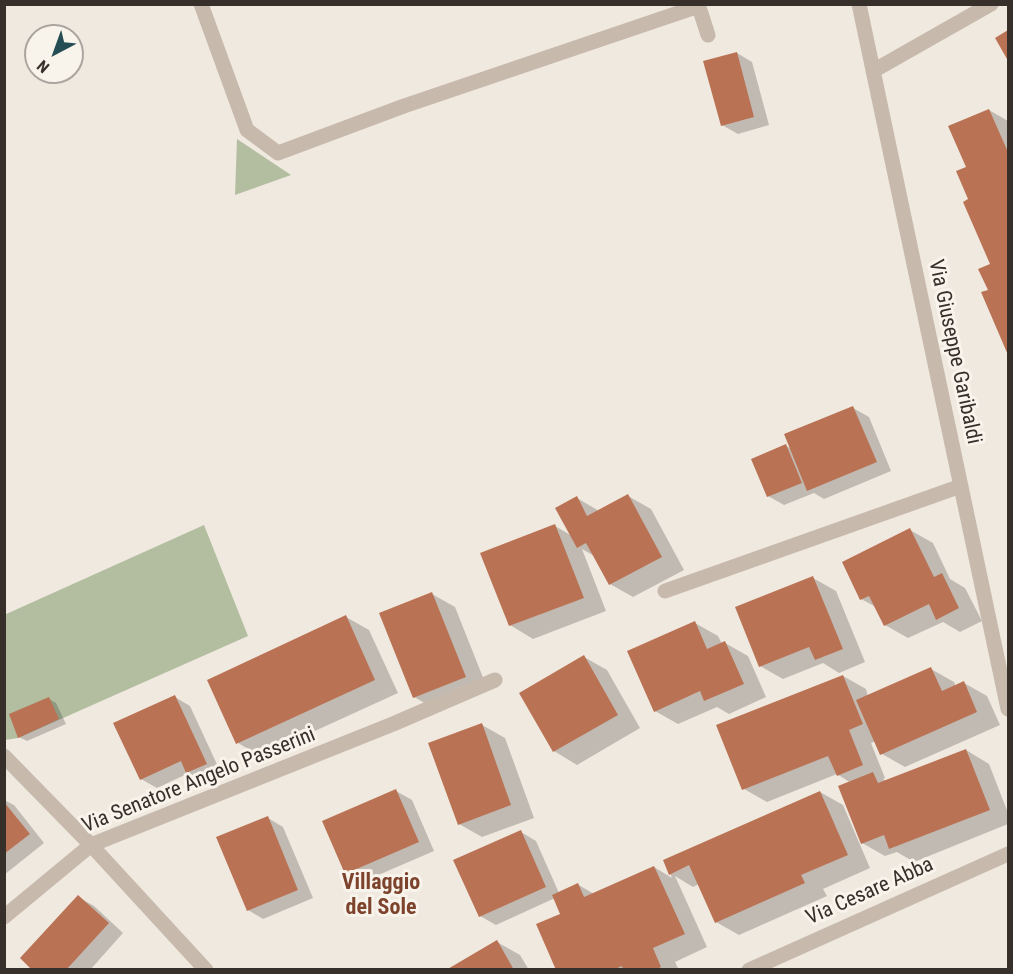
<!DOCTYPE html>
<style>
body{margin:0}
#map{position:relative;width:1013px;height:974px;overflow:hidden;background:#f0e9df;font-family:"Roboto Condensed",sans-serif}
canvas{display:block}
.frame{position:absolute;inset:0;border:6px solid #362f2a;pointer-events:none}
.north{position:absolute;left:24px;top:24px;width:60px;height:60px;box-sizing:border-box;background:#f8f3eb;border:2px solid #aaa59e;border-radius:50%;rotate:221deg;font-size:16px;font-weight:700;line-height:24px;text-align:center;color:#362f2a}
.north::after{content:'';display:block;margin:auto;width:21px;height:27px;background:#244e54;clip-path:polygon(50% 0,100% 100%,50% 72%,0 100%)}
</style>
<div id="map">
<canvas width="1013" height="974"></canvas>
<div class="frame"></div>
<div class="north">N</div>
</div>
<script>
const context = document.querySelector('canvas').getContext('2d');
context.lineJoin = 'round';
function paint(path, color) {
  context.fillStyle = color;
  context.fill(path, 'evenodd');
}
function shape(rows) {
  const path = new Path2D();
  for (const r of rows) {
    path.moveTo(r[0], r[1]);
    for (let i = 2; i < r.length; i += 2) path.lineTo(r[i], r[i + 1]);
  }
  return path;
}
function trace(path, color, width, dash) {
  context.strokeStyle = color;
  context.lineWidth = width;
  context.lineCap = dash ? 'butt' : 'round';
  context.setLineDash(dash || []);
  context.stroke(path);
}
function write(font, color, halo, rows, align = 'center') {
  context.font = font + ' "Roboto Condensed",sans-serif';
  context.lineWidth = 6;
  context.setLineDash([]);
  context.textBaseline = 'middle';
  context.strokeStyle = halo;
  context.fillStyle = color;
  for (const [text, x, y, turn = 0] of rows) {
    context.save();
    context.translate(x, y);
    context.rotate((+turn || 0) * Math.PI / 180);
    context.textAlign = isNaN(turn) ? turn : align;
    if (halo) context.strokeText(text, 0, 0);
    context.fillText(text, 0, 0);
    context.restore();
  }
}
const green = shape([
 [237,139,291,175,235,195],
 [204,525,248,636,18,738,5,740,4,615]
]);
const shadow = shape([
 [737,53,752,62,769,125,738,134,722,125],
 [989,110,1008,121,1008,351,983,293,990,291,992,265,970,200,968,168],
 [853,408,869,417,891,471,824,499,814,493,784,505,768,496,786,446,792,449],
 [628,496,651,509,684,570,633,597,610,584,596,557,582,549,606,611,533,639,510,625,555,526,572,536,577,498,599,511],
 [910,530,933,543,950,579,965,588,982,621,960,632,943,622,908,638,885,625,876,607,861,599],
 [813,578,836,591,865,662,839,673,823,663,783,679,760,666],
 [432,594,455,607,488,690,437,710,414,697],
 [346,617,369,630,398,693,260,756,238,743],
 [695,623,718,636,722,644,725,643,748,656,766,697,729,714,717,707,678,724,655,711],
 [584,657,607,670,640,728,577,765,554,751,521,693],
 [931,669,954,682,956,687,964,683,987,696,1000,725,905,767,882,754,876,741,871,743,885,778,883,779,886,781,966,750,989,764,1008,813,1008,824,914,862,897,852,885,856,862,843,851,783,837,774,767,802,744,789,843,676,866,689,868,697],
 [175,697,190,706,221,773,203,781,189,773,157,788,141,779],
 [49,699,56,703,66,724,27,741,19,737],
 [482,725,505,738,534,818,482,837,459,824],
 [396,791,412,800,434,851,362,882,346,873],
 [820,792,843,805,870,868,823,889,827,896,739,935,716,922,699,884,693,887,675,876,707,947,675,962,679,970,558,970,562,914,555,898,496,925,480,916,521,832,536,841,559,893,577,884,594,894,654,867,672,878,665,861],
 [4,800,14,805,44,843,4,875],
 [268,818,283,827,313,898,263,919,248,910],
 [78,897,94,906,123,933,90,970,34,970],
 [497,942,520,955,529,970,449,970]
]);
const building = shape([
 [1008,30,1008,58,1007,59,995,38],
 [737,52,754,117,721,126,703,61],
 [989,109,1008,152,1008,232,1007,233,1008,236,1008,355,981,292,988,290,978,269,990,264,963,202,968,199,956,171,966,167,948,126],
 [853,406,877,462,807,491,784,434],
 [786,444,802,483,767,497,751,459],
 [628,494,662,557,609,585,586,543,577,548,555,508,577,496,587,516],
 [555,524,584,598,509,626,480,553],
 [910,528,934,577,942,573,959,608,936,620,929,604,884,626,869,596,860,600,842,562],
 [813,576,843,649,815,660,809,647,759,667,735,607],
 [432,592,466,677,413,698,379,613],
 [346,615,375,680,236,744,207,680],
 [695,621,707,649,725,641,744,684,704,701,700,691,654,712,627,651],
 [584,655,618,715,553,752,519,693],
 [931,667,942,691,964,681,977,712,880,755,856,700],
 [843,675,863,724,849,730,863,765,837,776,828,756,742,790,716,725],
 [175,695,207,764,186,773,181,761,140,780,113,723],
 [49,697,59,719,18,738,9,714],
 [482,723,511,805,458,825,428,743],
 [966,749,990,810,889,849,884,835,861,844,838,786,873,772,878,783],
 [396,789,419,842,345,874,322,821],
 [820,791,848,855,801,875,805,883,715,923,689,865,669,875,663,860],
 [4,802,30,834,4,854],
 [268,816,298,890,247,911,216,837],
 [521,830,546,887,479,917,453,860],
 [654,866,685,934,653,948,661,967,655,970,623,970,622,966,613,970,556,970,536,924,560,914,552,895,578,883,584,897],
 [78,895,109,923,66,970,32,970,20,958],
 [497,940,514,970,446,970]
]);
const minor = shape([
 [201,4,247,130,278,153,404,106,699,6],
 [698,4,708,35],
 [859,4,1008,709],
 [873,71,991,4],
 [665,591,961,486],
 [4,756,91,845,206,970],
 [4,917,91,845,393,724,495,680],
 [749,970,1008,854]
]);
const streetNames = [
 ["Via Giuseppe Garibaldi",954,352,78],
 ["Via Senatore Angelo Passerini",199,781,-22],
 ["Via Cesare Abba",870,892,-24]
];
const neighbourhoodNames = [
 ["Villaggio",381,883],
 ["del Sole",381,908]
];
paint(green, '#b3bea1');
paint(shadow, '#0003');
paint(building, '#ba7254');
trace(minor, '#c7baac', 15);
write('21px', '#362f2a', '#f8f3eb', streetNames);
write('bold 22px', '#7d432c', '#f8f3eb', neighbourhoodNames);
</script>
